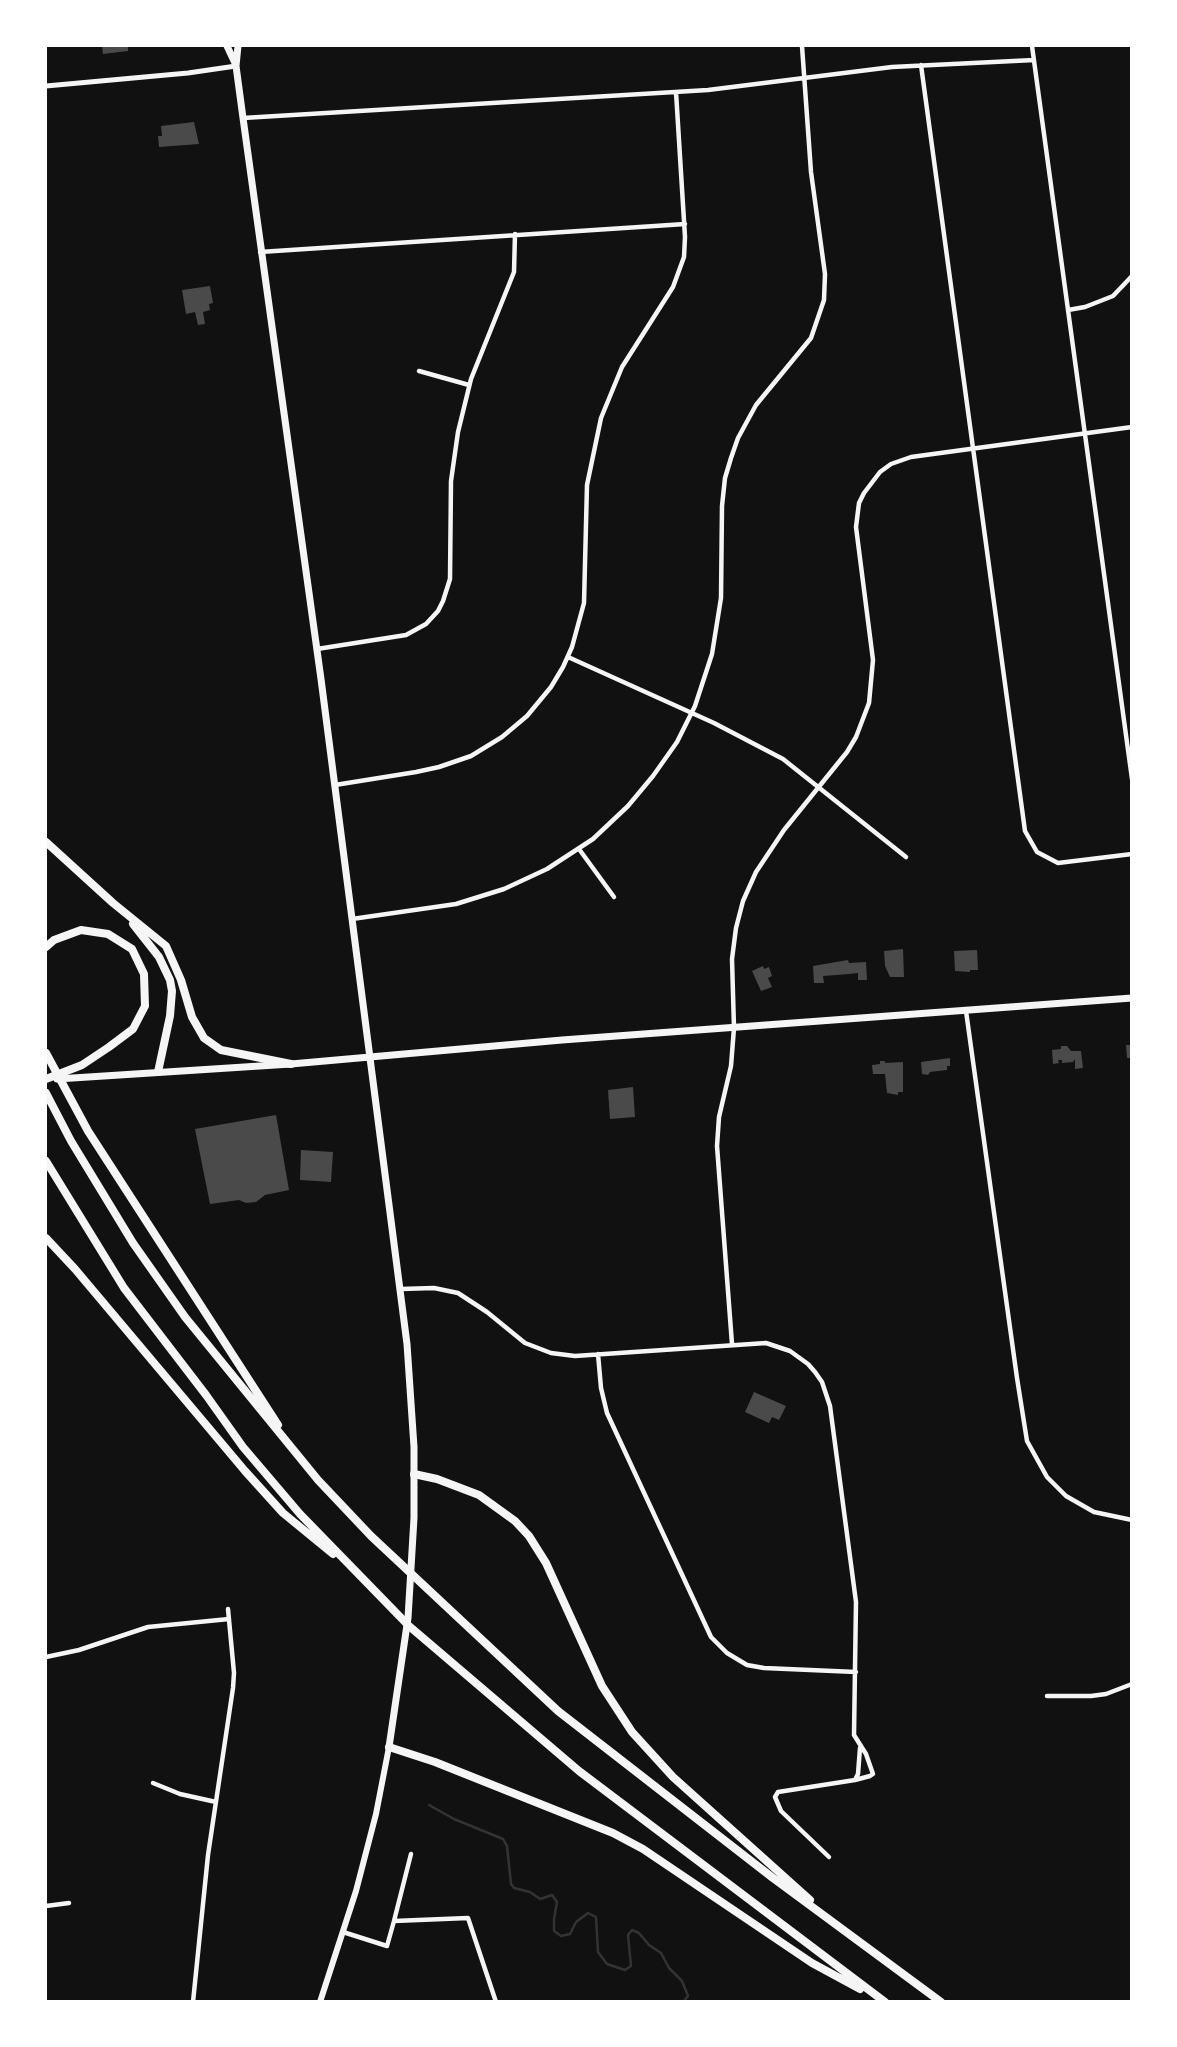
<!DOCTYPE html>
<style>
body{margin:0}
#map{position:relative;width:1177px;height:2047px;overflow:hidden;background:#111;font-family:Inter,sans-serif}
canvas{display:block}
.frame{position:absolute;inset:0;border:47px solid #fff;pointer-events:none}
</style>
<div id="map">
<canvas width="1177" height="2047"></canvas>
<div class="frame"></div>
</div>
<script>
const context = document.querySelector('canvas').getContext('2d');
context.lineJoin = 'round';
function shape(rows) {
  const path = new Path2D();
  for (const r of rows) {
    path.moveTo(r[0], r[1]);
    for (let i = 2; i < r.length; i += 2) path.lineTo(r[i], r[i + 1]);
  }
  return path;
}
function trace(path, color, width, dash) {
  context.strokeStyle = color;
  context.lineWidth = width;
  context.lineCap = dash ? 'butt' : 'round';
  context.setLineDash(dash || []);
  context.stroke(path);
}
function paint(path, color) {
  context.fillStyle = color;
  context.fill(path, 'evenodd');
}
const stream = shape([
 [429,1805,454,1819,503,1839,507,1846,511,1884,514,1888,530,1892,540,1899,552,1895,557,1902,554,1919,554,1931,561,1936,570,1934,576,1922,588,1913,596,1917,598,1952,607,1964,625,1970,631,1966,628,1935,632,1930,639,1933,649,1945,661,1953,669,1968,682,1981,688,1996,683,2002]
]);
const building = shape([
 [102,46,128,46,128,51,103,54],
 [194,122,199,144,159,147,158,136,162,136,161,126],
 [210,286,213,303,209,304,210,310,203,312,205,324,198,325,195,312,186,314,182,290],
 [903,949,904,977,890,977,885,966,884,951],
 [977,950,978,970,970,970,970,972,955,971,954,951],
 [848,960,849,963,866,962,867,980,858,980,858,973,849,974,823,976,824,983,814,983,813,966],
 [763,966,764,969,769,967,772,976,768,978,772,987,761,991,752,971],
 [1126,1045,1132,1045,1132,1058,1127,1058],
 [1061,1046,1067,1046,1071,1051,1081,1051,1083,1068,1075,1069,1075,1059,1073,1062,1062,1063,1062,1060,1058,1060,1059,1063,1053,1064,1052,1050,1061,1049],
 [950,1058,950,1066,947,1066,947,1070,930,1072,928,1075,922,1074,921,1062],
 [880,1061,885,1061,885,1063,903,1062,903,1092,898,1092,898,1095,887,1093,885,1074,873,1074,872,1065,880,1064],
 [633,1087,635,1117,610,1119,608,1090],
 [276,1115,289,1190,265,1195,256,1202,246,1203,239,1200,210,1204,195,1129],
 [301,1150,333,1152,331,1182,300,1180],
 [754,1392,786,1406,779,1420,772,1417,769,1423,745,1412]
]);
const minor = shape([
 [1032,46,1132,779],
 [921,65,1025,831,1037,852,1058,863,1132,854],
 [243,118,708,90,892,67,1034,60],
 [260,252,685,224],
 [1068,310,1085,307,1113,296,1132,276],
 [419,371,469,385],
 [317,649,406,635,426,624,438,611,443,601,450,579,451,481,458,432,471,379,514,272,515,234],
 [568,657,714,723,783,759,906,857],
 [335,785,416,772,439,767,471,756,502,737,527,716,551,687,563,667,572,647,584,603,587,485,601,418,622,367,673,287,684,257,685,237,676,92],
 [579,849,614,897],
 [352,919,456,904,504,889,547,869,593,839,628,806,653,776,677,742,695,706,712,654,721,598,722,506,725,478,731,458,738,438,756,405,811,338,824,300,825,274,811,172,802,46],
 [966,1011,1017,1378,1027,1441,1047,1477,1066,1496,1094,1512,1132,1520],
 [401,1289,434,1288,458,1293,487,1312,525,1343,551,1353,575,1356,766,1343,790,1351,808,1364,815,1372,822,1382,830,1406,856,1602,854,1735,866,1754,873,1774,870,1776,855,1780,778,1792,775,1797,781,1811,829,1857],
 [732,1344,717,1146,719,1117,731,1066,734,1028,732,959,736,928,743,901,756,872,784,830,847,752,856,737,869,703,873,660,856,527,859,503,864,493,880,472,891,464,911,457,1132,427],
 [598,1354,601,1388,607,1413,711,1637,727,1653,747,1665,764,1668,856,1672],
 [46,1657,79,1650,148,1627,229,1619],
 [1047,1696,1091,1696,1106,1694,1132,1684],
 [855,1780,858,1774,860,1748],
 [153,1783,180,1794,216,1802],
 [46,1906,69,1903],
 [394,1921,411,1854],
 [343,1932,387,1946,394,1921,468,1918,496,2002],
 [193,2002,208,1855,233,1688,234,1673,228,1609]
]);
const tertiary = shape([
 [46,86,188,73,236,66]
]);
const secondary = shape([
 [320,2002,356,1891,376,1814,389,1747]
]);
const primary = shape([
 [227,46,235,63],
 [238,46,236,66,243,118,321,679,407,1344,414,1447,414,1518,408,1618,389,1747],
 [57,1079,291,1064,562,1040,1132,998]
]);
const motorway = shape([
 [46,842,113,903,166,946,181,980,192,1017,204,1038,221,1050,291,1064],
 [133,924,159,957,170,980,172,991,170,1016,158,1072],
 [46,947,54,940,81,930,108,934,132,949,144,974,145,1006,133,1029,109,1047,82,1065,46,1079],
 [46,1053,88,1131,278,1425],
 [46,1093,71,1141,133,1243,185,1317,318,1480,371,1536,558,1711,773,1878,941,2002],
 [46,1161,124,1288,206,1395,243,1447,300,1514,409,1626,579,1771,885,2002],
 [46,1238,75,1269,245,1471,283,1513,333,1554],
 [414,1474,437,1479,479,1495,515,1521,529,1536,546,1563,602,1686,632,1732,673,1777,810,1900],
 [389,1747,435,1762,613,1833,643,1849,812,1963,860,1989]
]);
trace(stream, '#333', 2.5);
paint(building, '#4a4a4a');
trace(minor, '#f5f5f5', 4.5);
trace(tertiary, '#f5f5f5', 5);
trace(secondary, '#f5f5f5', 6);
trace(primary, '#f5f5f5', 7);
trace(motorway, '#f5f5f5', 8);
</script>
